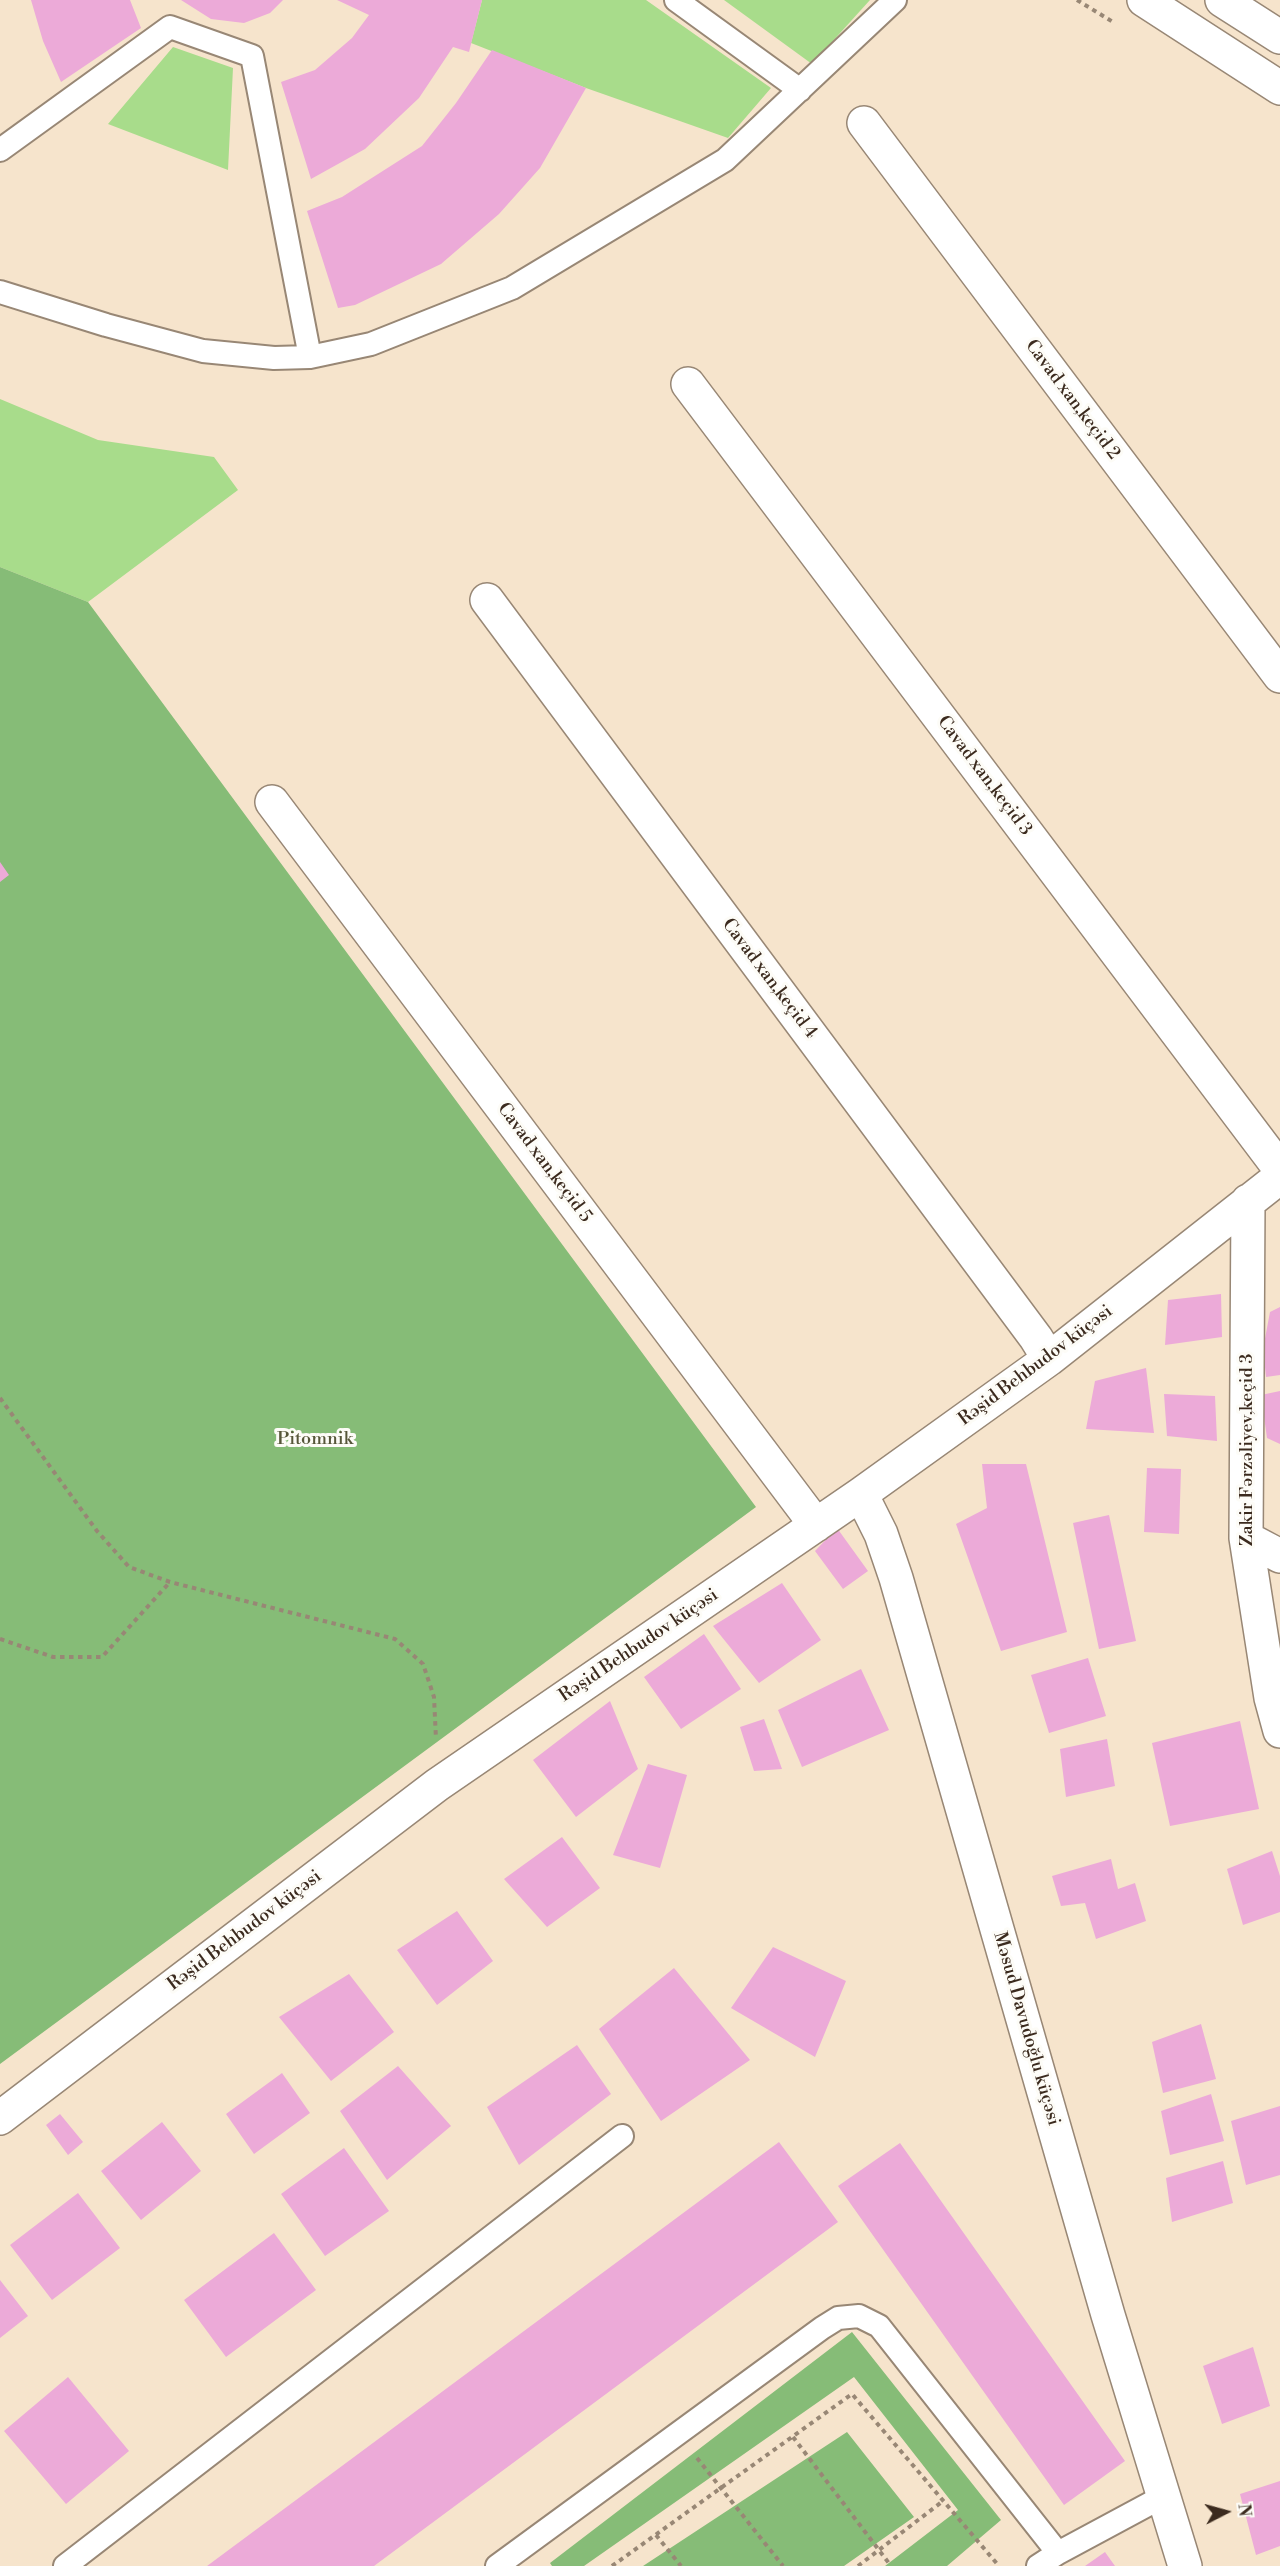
<!DOCTYPE html>
<meta charset="utf-8">
<style>
body{margin:0}
#map{position:relative;width:1280px;height:2566px;overflow:hidden;background:#f6e4cc;font-family:"Libre Bodoni",serif}
canvas{display:block}
.north{position:absolute;left:1196px;top:2482px;width:60px;height:60px;-webkit-text-stroke:4px #fdfcf7;paint-order:stroke;rotate:84deg;font-size:16px;font-weight:700;line-height:24px;text-align:center;color:#3b2a1e}
.north::after{content:'';display:block;margin:auto;width:21px;height:27px;background:#3b2a1e;clip-path:polygon(50% 0,100% 100%,50% 72%,0 100%)}
</style>
<div id="map">
<canvas width="1280" height="2566"></canvas>
<div class="north">N</div>
</div>
<script>
const context = document.querySelector('canvas').getContext('2d');
context.lineJoin = 'round';
function paint(path, color) {
  context.fillStyle = color;
  context.fill(path, 'evenodd');
}
function shape(rows) {
  const path = new Path2D();
  for (const r of rows) {
    path.moveTo(r[0], r[1]);
    for (let i = 2; i < r.length; i += 2) path.lineTo(r[i], r[i + 1]);
  }
  return path;
}
function trace(path, color, width, dash) {
  context.strokeStyle = color;
  context.lineWidth = width;
  context.lineCap = dash ? 'butt' : 'round';
  context.setLineDash(dash || []);
  context.stroke(path);
}
function write(font, color, halo, rows, align = 'center') {
  context.font = font + ' "Libre Bodoni",serif';
  context.lineWidth = 6;
  context.setLineDash([]);
  context.textBaseline = 'middle';
  context.strokeStyle = halo;
  context.fillStyle = color;
  for (const [text, x, y, turn = 0] of rows) {
    context.save();
    context.translate(x, y);
    context.rotate((+turn || 0) * Math.PI / 180);
    context.textAlign = isNaN(turn) ? turn : align;
    if (halo) context.strokeText(text, 0, 0);
    context.fillText(text, 0, 0);
    context.restore();
  }
}
const green = shape([
 [482,0,646,0,771,88,728,138,586,88,471,43],
 [724,0,870,0,812,64],
 [173,47,233,68,228,170,108,124],
 [0,399,98,440,214,457,238,490,88,602,0,567]
]);
const forest = shape([
 [0,567,88,602,756,1507,0,2064],
 [852,2332,1001,2520,947,2566,885,2566,958,2510,854,2377,584,2566,552,2566,550,2563],
 [847,2432,914,2517,844,2566,643,2566]
]);
const building = shape([
 [31,0,130,0,141,28,61,82,43,41],
 [181,0,283,0,270,13,244,23,211,19],
 [337,0,482,0,469,52,453,47,419,98,365,149,311,179,281,82,315,70,352,38,369,15],
 [492,50,586,88,540,168,499,214,441,264,355,305,338,308,307,211,342,197,422,146,456,103],
 [0,862,9,875,0,882],
 [1221,1294,1222,1337,1165,1345,1168,1300],
 [1280,1307,1280,1375,1266,1377,1263,1349,1270,1312],
 [1146,1368,1154,1433,1086,1429,1095,1381],
 [1280,1391,1280,1444,1267,1438,1261,1395],
 [1164,1394,1215,1396,1217,1441,1167,1436],
 [982,1464,1026,1464,1067,1632,1001,1651,956,1524,987,1508],
 [1147,1468,1181,1469,1179,1534,1144,1532],
 [1109,1515,1136,1641,1099,1649,1073,1523],
 [837,1528,868,1571,843,1589,815,1551],
 [782,1583,821,1640,759,1683,713,1626],
 [704,1634,741,1689,681,1729,644,1677],
 [1088,1658,1106,1716,1049,1733,1031,1675],
 [861,1669,889,1730,802,1767,778,1710],
 [610,1701,638,1769,576,1817,533,1760],
 [764,1719,782,1769,754,1771,740,1727],
 [1240,1721,1259,1809,1170,1826,1152,1743],
 [1107,1739,1115,1786,1066,1797,1060,1749],
 [648,1764,687,1775,660,1868,613,1855],
 [562,1837,600,1888,547,1927,504,1879],
 [1272,1851,1280,1876,1280,1912,1243,1925,1227,1869],
 [1111,1859,1118,1889,1135,1883,1146,1921,1096,1939,1085,1903,1061,1906,1052,1876],
 [457,1911,493,1961,437,2005,397,1950],
 [773,1947,846,1981,815,2057,731,2008],
 [674,1968,750,2060,661,2121,599,2029],
 [349,1974,394,2032,331,2081,279,2017],
 [1201,2024,1216,2079,1163,2093,1152,2042],
 [577,2045,611,2094,519,2165,487,2107],
 [398,2066,451,2126,387,2180,340,2111],
 [282,2073,310,2113,254,2154,226,2114],
 [1211,2094,1224,2141,1170,2155,1161,2111],
 [1280,2106,1280,2175,1246,2185,1231,2121],
 [60,2114,83,2142,68,2155,46,2125],
 [162,2122,201,2171,141,2220,101,2171],
 [779,2142,838,2222,374,2566,207,2566],
 [900,2143,1125,2461,1064,2505,838,2186],
 [344,2148,389,2211,325,2256,281,2194],
 [1223,2161,1233,2203,1172,2222,1166,2178],
 [78,2193,120,2248,52,2300,10,2245],
 [274,2233,316,2290,226,2357,184,2300],
 [0,2280,28,2316,0,2338],
 [1253,2347,1270,2406,1222,2424,1203,2366],
 [68,2377,129,2451,66,2504,4,2431],
 [1280,2481,1280,2546,1256,2555,1240,2494],
 [1105,2552,1115,2566,1085,2566]
]);
const path = shape([
 [1077,0,1113,22],
 [0,1398,97,1531,129,1567,170,1582,395,1639,423,1664,434,1697,436,1739],
 [0,1639,53,1657,102,1657,170,1582],
 [793,2437,891,2566],
 [697,2458,783,2566],
 [656,2535,681,2566],
 [612,2566,852,2394,999,2566],
 [858,2566,943,2501]
]);
const lane = shape([
 [676,0,800,90],
 [0,150,170,27,252,56,310,357],
 [0,292,106,325,203,351,274,358,310,357,371,344,512,288,725,160,895,0],
 [65,2566,622,2136],
 [497,2566,822,2328,838,2318,859,2316,879,2326,1058,2553,1164,2496],
 [1038,2566,1058,2553]
]);
const street = shape([
 [864,123,1280,676],
 [688,384,1280,1169],
 [487,600,1036,1338,1049,1359],
 [272,802,816,1525],
 [1248,1201,1246,1538,1271,1698,1280,1731],
 [861,1494,881,1534,896,1578,1108,2315,1185,2566],
 [1246,1538,1280,1556],
 [0,2118,437,1785,861,1494,1049,1359,1280,1177]
]);
const secondary = shape([
 [1144,0,1280,88],
 [1222,0,1280,37]
]);
const streetNames = [
 ["Cavad xan,keçid 2",1072,400,53],
 ["Cavad xan,keçid 3",984,776,53],
 ["Cavad xan,keçid 4",769,979,53],
 ["Cavad xan,keçid 5",544,1163,53],
 ["Rəşid Behbudov küçəsi",1036,1366,-37],
 ["Zakir Fərzəliyev,keçid 3",1248,1450,-90],
 ["Rəşid Behbudov küçəsi",639,1646,-34],
 ["Rəşid Behbudov küçəsi",245,1931,-37],
 ["Məsud Davudoğlu küçəsi",1026,2029,74]
];
const parkNames = [
 ["Pitomnik",315,1440]
];
paint(green, '#a8dc8b');
paint(forest, '#86bc77');
paint(building, '#ecaad8');
trace(lane, '#988775', 26);
trace(street, '#988775', 36);
trace(secondary, '#988775', 36);
trace(path, '#988775', 4, [4.5, 4.5]);
trace(lane, '#fff', 22);
trace(street, '#fff', 33);
trace(secondary, '#fff', 33);
write('18px', '#3b2a1e', '#fdfcf7', streetNames);
write('18px', '#565639', '#fdfcf7', parkNames);
</script>
